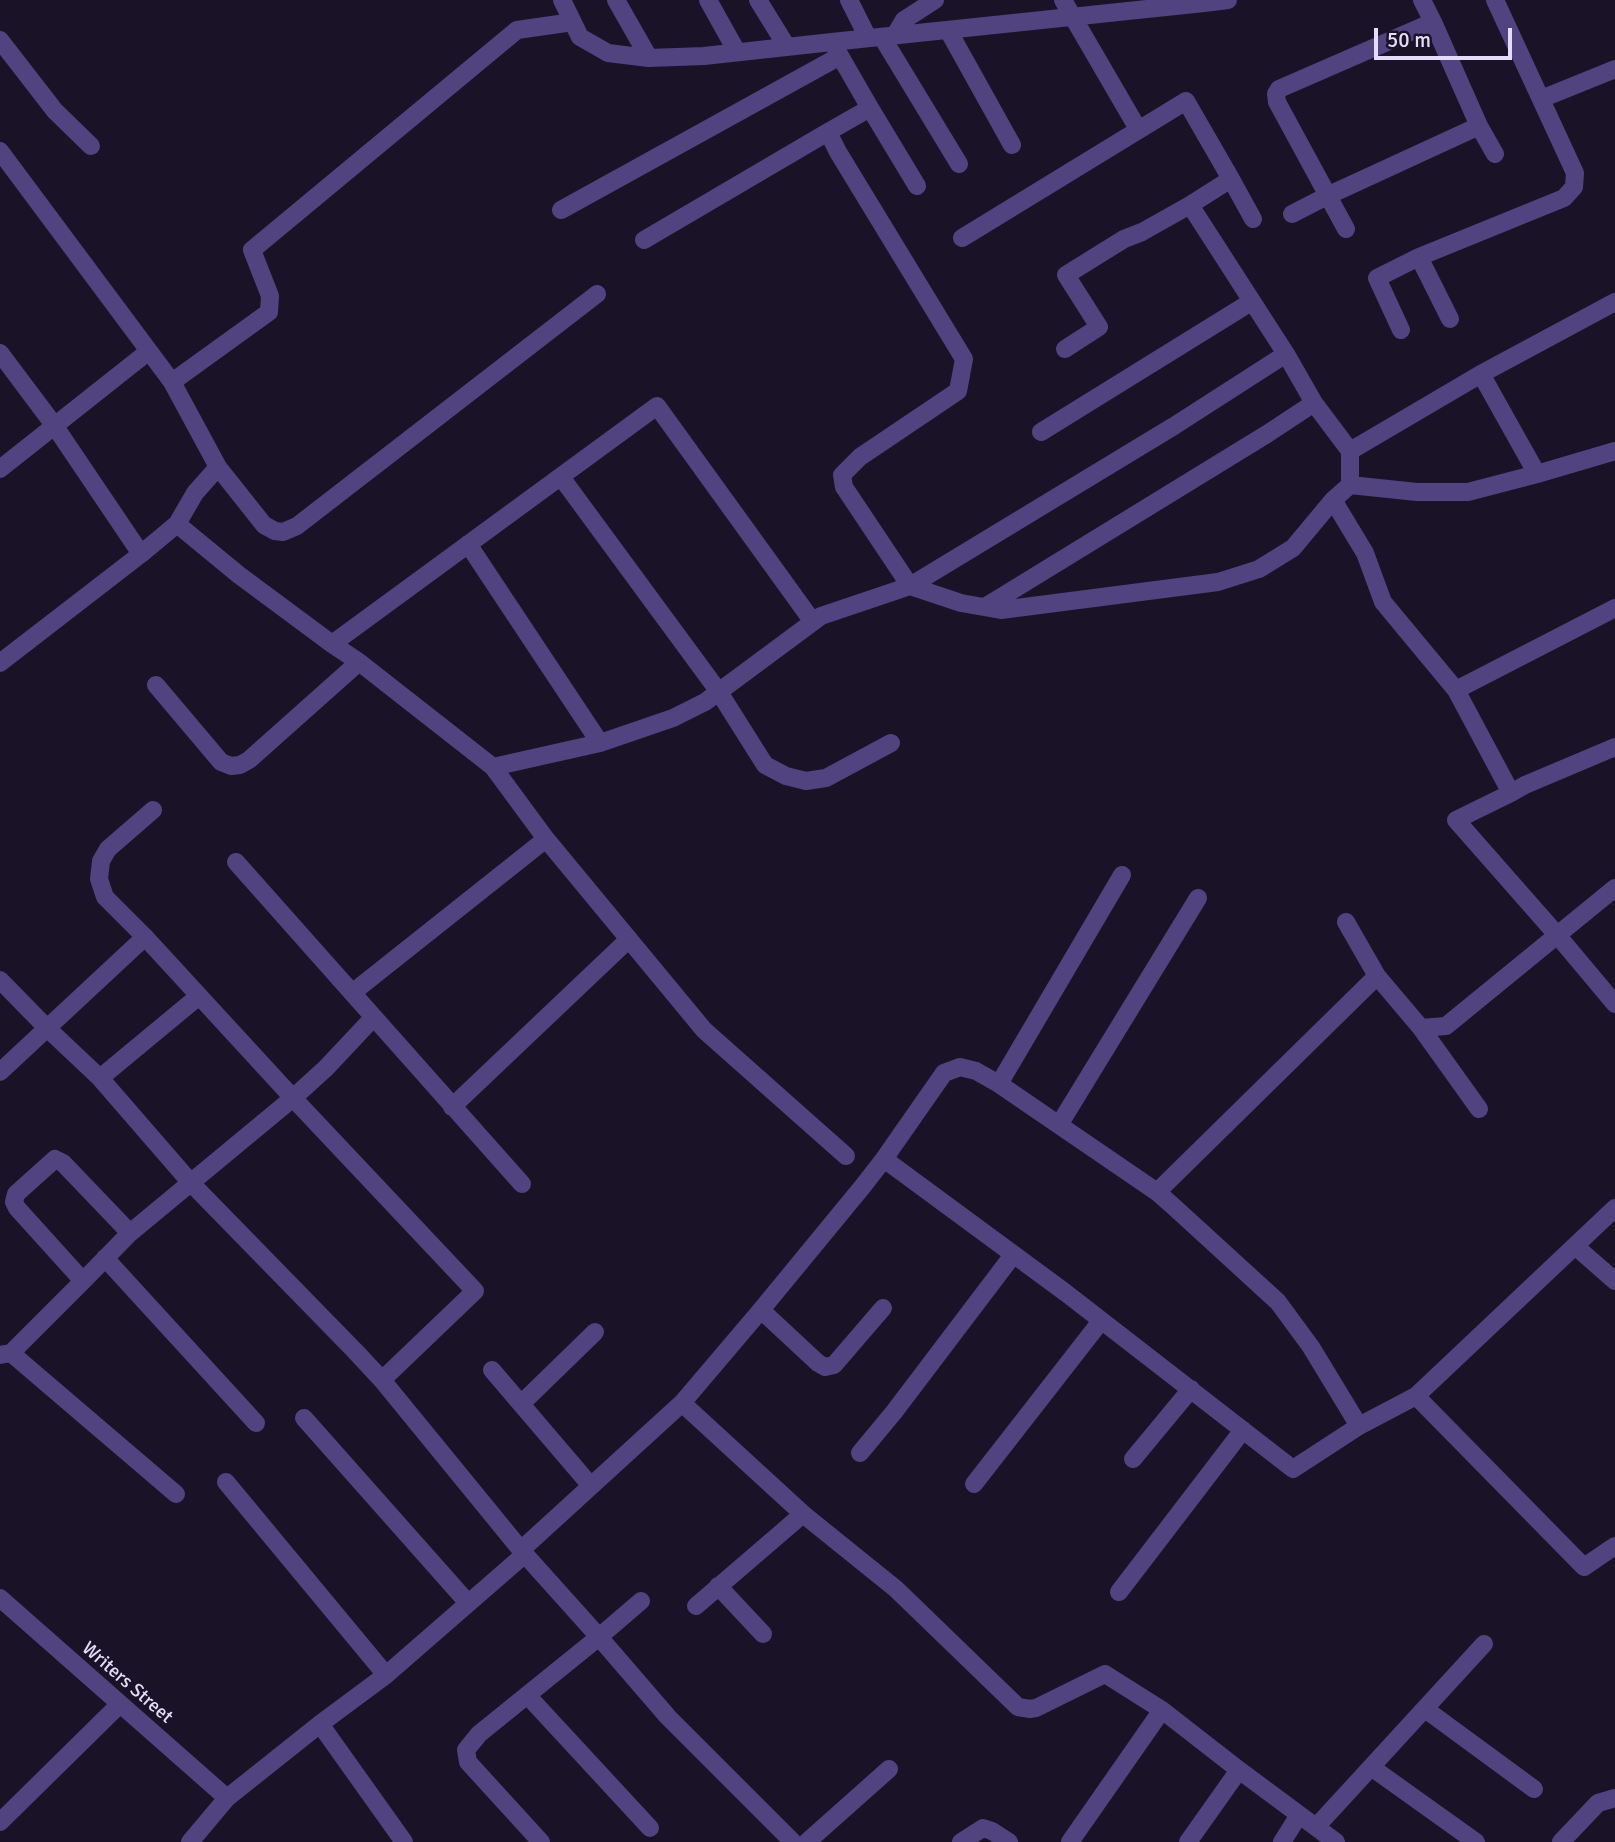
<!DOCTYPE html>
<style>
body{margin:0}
#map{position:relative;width:1615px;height:1842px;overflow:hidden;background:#1a1327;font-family:Signika,sans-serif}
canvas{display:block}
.scale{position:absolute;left:1374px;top:28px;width:138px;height:32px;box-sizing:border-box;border:4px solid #e5dcfb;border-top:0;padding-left:9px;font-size:21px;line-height:24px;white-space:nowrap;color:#e5dcfb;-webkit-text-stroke:5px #1a1327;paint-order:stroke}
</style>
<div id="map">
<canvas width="1615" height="1842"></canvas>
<div class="scale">50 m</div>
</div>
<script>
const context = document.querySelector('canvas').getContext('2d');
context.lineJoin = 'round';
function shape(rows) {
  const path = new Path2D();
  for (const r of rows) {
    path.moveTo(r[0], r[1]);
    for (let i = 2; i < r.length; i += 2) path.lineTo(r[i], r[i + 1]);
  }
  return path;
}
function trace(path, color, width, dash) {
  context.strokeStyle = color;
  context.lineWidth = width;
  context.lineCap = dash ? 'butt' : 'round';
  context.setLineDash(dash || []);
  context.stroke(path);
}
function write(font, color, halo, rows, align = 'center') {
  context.font = font + ' Signika,sans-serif';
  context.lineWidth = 5;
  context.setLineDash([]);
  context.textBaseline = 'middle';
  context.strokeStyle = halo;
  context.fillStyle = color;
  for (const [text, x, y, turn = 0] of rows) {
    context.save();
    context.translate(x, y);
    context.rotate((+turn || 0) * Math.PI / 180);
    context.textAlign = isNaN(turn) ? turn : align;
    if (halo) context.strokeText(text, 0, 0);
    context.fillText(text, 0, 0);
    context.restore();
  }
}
const minor = shape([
 [562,0,580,37,608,53,649,58,704,56,832,42,870,108,828,132,838,152,964,359,958,391,860,457,842,475,844,487,910,586,1174,426,1286,354,1314,403,1350,451,1350,485],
 [616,0,649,58],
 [708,0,737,52],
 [758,0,787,47],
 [849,0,868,38],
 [1063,0,1138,129],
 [1202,0,1204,3,1228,0],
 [1422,0,1433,22,1479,126,1495,154],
 [948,30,1012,145],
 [895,35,904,20,935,0],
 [882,37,959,164],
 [0,40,55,111,91,146],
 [832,42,1204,3],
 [1541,99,1615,69],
 [870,108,917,186],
 [0,151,172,382,218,467,195,493,177,524,239,575,332,644,359,662,493,767,546,839,704,1030,846,1156],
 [1231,179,1253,219],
 [1190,205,1286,354],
 [561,210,840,56],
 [1292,214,1327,196,1479,126],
 [1346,229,1277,102,1276,94,1279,89,1433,22],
 [962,238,1186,101,1231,179,1190,205,1142,232,1124,239,1066,275,1099,327,1065,349],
 [644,240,828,132],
 [1419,257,1450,319],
 [1401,330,1377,278,1419,257,1564,198,1574,187,1575,173,1495,0],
 [0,353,54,425,141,554,0,663],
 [1481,374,1537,474],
 [172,382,269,312,270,296,252,250,517,30,573,22],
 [1041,432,1251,302],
 [1350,451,1481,374,1615,302],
 [218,467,264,525,275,531,283,532,297,526,597,294],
 [0,469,149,351],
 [561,477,719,692,765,765,786,776,806,781,826,778,891,743],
 [1333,500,1365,553,1383,602,1456,690,1615,608],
 [468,544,600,743],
 [141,554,177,524],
 [985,607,1267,434,1314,403],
 [332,644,657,406,813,622],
 [156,685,221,762,231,766,240,765,249,760,359,662],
 [1456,690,1511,793,1456,820,1558,936,1615,1004],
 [493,767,600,743,673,718,705,702,821,616,910,586,961,603,1001,610,1218,582,1259,569,1293,548,1333,500,1350,485,1417,492,1468,492,1537,474,1615,451],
 [1511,793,1525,785,1615,747],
 [236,862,522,1184],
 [1346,922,1377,976],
 [0,980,47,1028,100,1078,191,1183,355,1351,382,1380,521,1550,599,1637,479,1734,466,1750,468,1762,541,1842],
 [352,993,546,839],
 [373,1018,326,1068,293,1098,475,1291,382,1380],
 [1421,1028,1479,1109],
 [0,1072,145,937],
 [100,1078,199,996],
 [999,1084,1122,875],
 [452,1107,629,939],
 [1059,1125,1198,898],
 [1157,1192,1377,976,1421,1028,1446,1026,1615,888],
 [130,1233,293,1098,145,937,105,897,99,879,101,861,108,849,153,810],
 [1575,1246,1615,1281],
 [105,1258,256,1423],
 [761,1310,818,1363,825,1367,834,1365,883,1308],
 [11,1353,176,1494],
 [0,1355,11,1353,83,1281,130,1233,63,1163,55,1159,16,1194,14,1202,17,1208,83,1281],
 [492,1370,591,1486],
 [1416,1396,1584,1567,1615,1546],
 [682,1403,803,1514,696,1606],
 [521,1404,595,1332],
 [304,1418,468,1603],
 [1359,1426,1416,1396,1615,1208],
 [860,1453,894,1412,1013,1255],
 [1133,1459,1191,1389],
 [226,1482,386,1675],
 [974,1484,1101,1321],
 [803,1514,896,1589,1018,1707,1030,1709,1036,1708,1105,1674,1162,1710],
 [521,1550,682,1403,761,1310,863,1186,884,1159,944,1073,960,1067,976,1071,999,1084,1157,1192,1173,1206,1278,1302,1311,1347,1359,1426,1293,1469,1066,1293,884,1159],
 [718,1586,763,1634],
 [1119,1592,1243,1430],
 [0,1598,227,1798],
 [641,1601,599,1637,668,1717,793,1842],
 [527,1695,650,1828],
 [1425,1709,1534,1789],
 [320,1724,404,1842],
 [1371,1767,1476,1842],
 [1239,1770,1336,1842],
 [0,1822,120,1704],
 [1316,1827,1484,1644],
 [190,1842,227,1798,320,1724,386,1675,525,1554],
 [807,1842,889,1769],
 [961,1842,983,1828,992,1831,1009,1842],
 [1070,1842,1162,1710,1239,1770,1188,1842],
 [1282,1842,1299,1815],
 [1561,1842,1598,1803,1615,1798]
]);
const streetNames = [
 ["Writers Street",127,1683,41]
];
trace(minor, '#504380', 18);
write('19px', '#e5dcfb', '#1a1327', streetNames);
</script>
